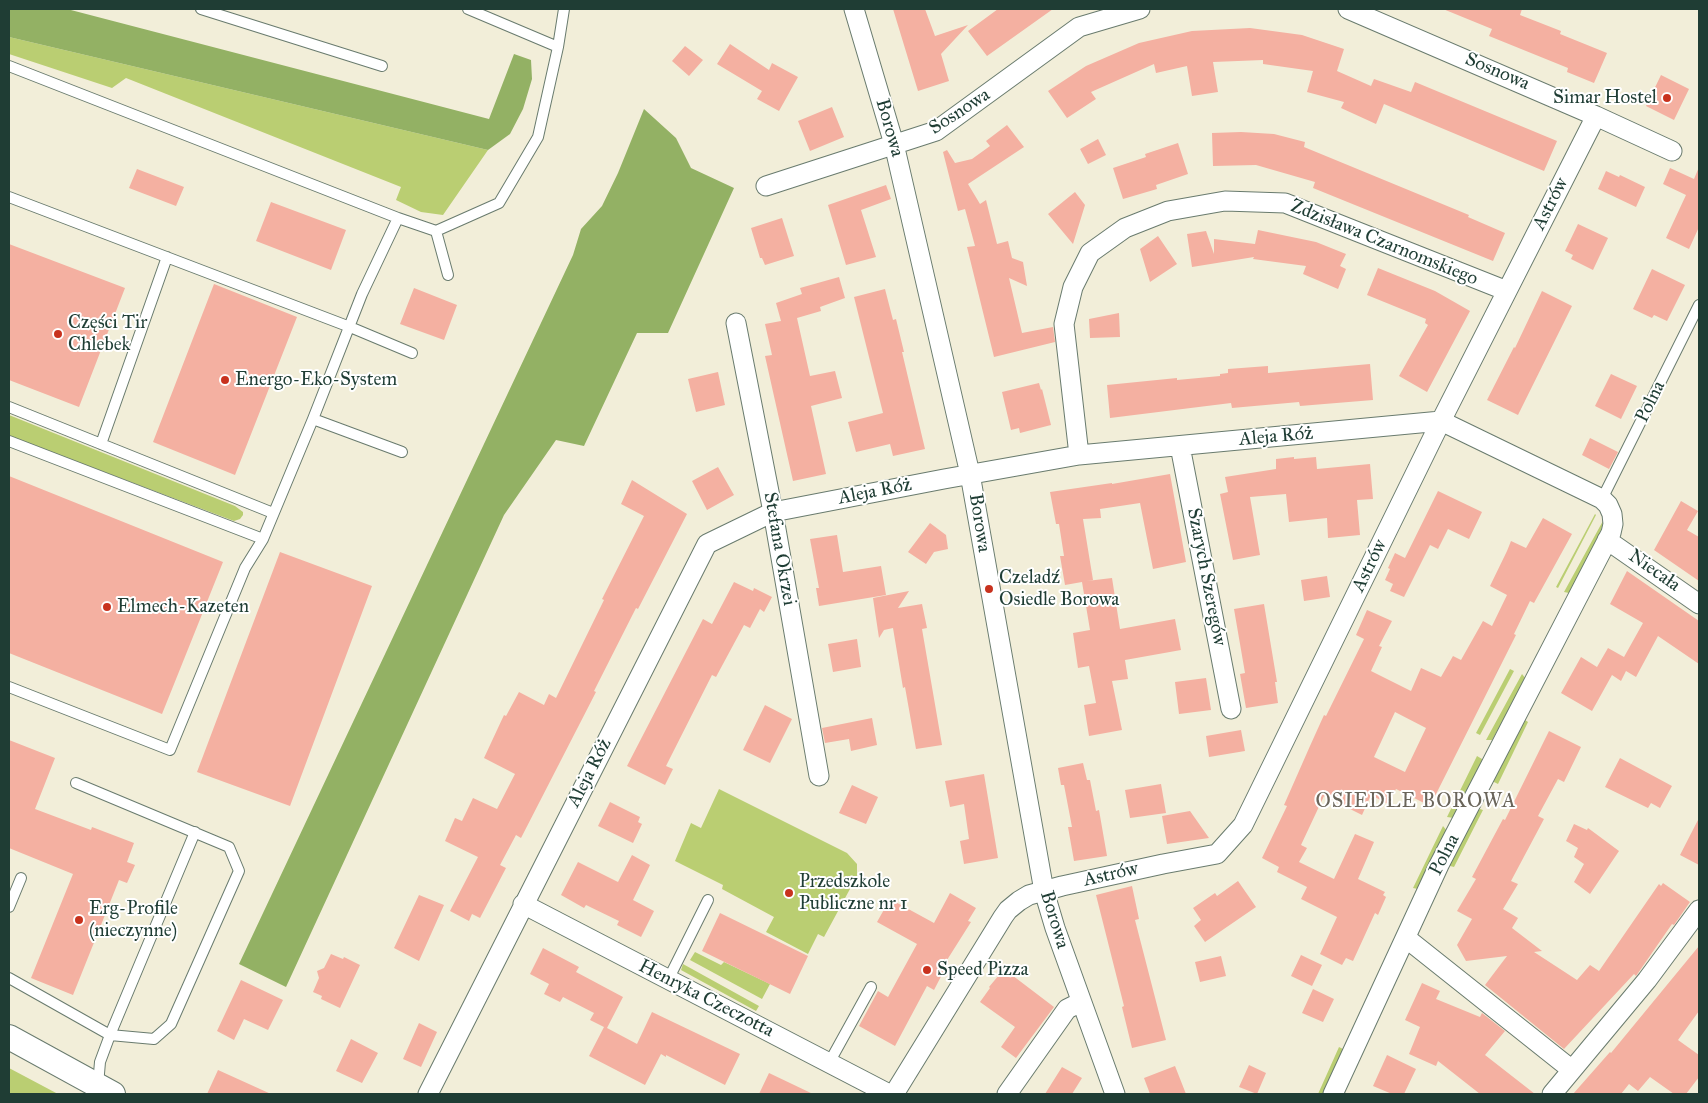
<!DOCTYPE html>
<meta charset="utf-8">
<style>
body{margin:0}
#map{position:relative;width:1708px;height:1103px;overflow:hidden;background:#f2eed9;font-family:"IM FELL Great Primer",serif}
canvas{display:block}
.frame{position:absolute;inset:0;border:10px solid #1f3d34;pointer-events:none}
</style>
<div id="map">
<canvas width="1708" height="1103"></canvas>
<div class="frame"></div>
</div>
<script>
const context = document.querySelector('canvas').getContext('2d');
context.lineJoin = 'round';
function paint(path, color) {
  context.fillStyle = color;
  context.fill(path, 'evenodd');
}
function shape(rows) {
  const path = new Path2D();
  for (const r of rows) {
    path.moveTo(r[0], r[1]);
    for (let i = 2; i < r.length; i += 2) path.lineTo(r[i], r[i + 1]);
  }
  return path;
}
function trace(path, color, width, dash) {
  context.strokeStyle = color;
  context.lineWidth = width;
  context.lineCap = dash ? 'butt' : 'round';
  context.setLineDash(dash || []);
  context.stroke(path);
}
function write(font, color, halo, rows, align = 'center') {
  context.font = font + ' "IM FELL Great Primer",serif';
  context.lineWidth = 4;
  context.setLineDash([]);
  context.textBaseline = 'middle';
  context.strokeStyle = halo;
  context.fillStyle = color;
  for (const [text, x, y, turn = 0] of rows) {
    context.save();
    context.translate(x, y);
    context.rotate((+turn || 0) * Math.PI / 180);
    context.textAlign = isNaN(turn) ? turn : align;
    if (halo) context.strokeText(text, 0, 0);
    context.fillText(text, 0, 0);
    context.restore();
  }
}
const green = shape([
 [9,37,488,150,443,215,421,212,396,200,401,187,126,78,112,88,9,54],
 [9,415,235,506,243,512,243,515,240,519,234,521,9,436],
 [1595,514,1596,515,1558,588,1556,587],
 [1604,519,1600,534,1569,593,1564,592],
 [1510,669,1514,671,1480,735,1476,733],
 [1522,674,1526,679,1492,740,1486,740],
 [1525,720,1528,722,1498,784,1494,782,1493,779,1523,721],
 [1477,756,1482,759,1483,762,1454,818,1447,817],
 [719,789,847,853,857,864,857,876,824,937,818,934,808,954,766,932,774,917,722,889,723,885,675,861,691,823,701,828],
 [1480,809,1483,810,1454,867,1450,866,1449,863,1477,811],
 [1443,826,1447,831,1418,889,1413,888],
 [695,952,721,965,724,962,770,984,762,999,690,960],
 [683,964,759,1006,756,1011,681,970],
 [1339,1047,1343,1049,1343,1053,1324,1094,1318,1094],
 [9,1068,58,1094,9,1094]
]);
const forest = shape([
 [9,9,67,9,489,119,514,54,531,60,532,79,523,109,510,134,488,150,9,37],
 [644,109,676,138,691,168,734,188,668,333,637,333,584,446,556,440,504,515,286,987,239,964,573,255,581,229,602,206,618,173]
]);
const building = shape([
 [893,9,925,9,935,36,968,25,941,54,949,81,918,91],
 [998,9,1053,9,987,56,968,31],
 [1443,9,1522,9,1520,15,1561,31,1560,34,1607,53,1594,83,1567,72,1568,68,1489,36,1492,29],
 [1250,28,1302,35,1344,49,1337,71,1371,86,1374,79,1411,92,1415,82,1557,141,1544,171,1384,104,1376,124,1341,108,1344,102,1307,92,1313,71,1263,64,1263,60,1213,62,1218,92,1192,96,1187,66,1156,73,1154,64,1091,92,1096,99,1067,118,1048,91,1086,66,1139,43,1192,31],
 [730,44,769,70,772,63,798,77,779,111,757,99,762,91,717,64],
 [685,46,703,60,689,76,672,61],
 [1661,75,1689,89,1674,120,1646,106],
 [832,107,844,137,810,151,798,121],
 [1007,125,1024,147,968,184,980,204,986,200,997,244,1008,241,1012,258,1023,262,1027,286,1009,278,1022,333,1053,327,1055,342,994,357,967,247,975,246,965,209,958,211,943,152,947,150,955,163,972,159,990,146,986,141],
 [1241,132,1274,134,1305,142,1304,147,1469,215,1468,217,1505,233,1493,261,1313,188,1315,182,1256,165,1213,166,1212,133],
 [1098,139,1106,155,1088,164,1080,149],
 [1178,143,1188,174,1156,185,1157,189,1123,199,1113,168,1146,157,1145,154],
 [1699,167,1699,227,1689,249,1666,238,1686,195,1663,184,1670,168,1694,179],
 [137,169,184,187,176,206,129,188],
 [1606,171,1619,177,1620,175,1645,187,1636,207,1598,189],
 [886,185,891,199,861,210,876,257,846,265,828,205],
 [1075,192,1085,205,1073,244,1048,214],
 [271,202,346,230,331,270,256,241],
 [782,218,794,256,765,265,762,258,760,258,751,228],
 [1578,224,1608,238,1593,270,1571,259,1573,255,1565,251],
 [1258,230,1316,242,1346,254,1340,266,1346,269,1338,289,1303,274,1306,266,1253,259,1254,257,1192,267,1187,234,1206,231,1214,254,1214,239,1255,244],
 [1158,236,1177,264,1150,282,1140,249],
 [9,244,125,288,79,407,9,380],
 [1378,268,1435,291,1470,311,1427,392,1399,376,1428,325,1425,323,1426,319,1367,295],
 [1652,269,1685,285,1667,321,1654,315,1652,318,1633,309],
 [839,277,845,298,820,307,821,311,797,318,810,376,835,371,842,398,811,406,826,474,793,481,765,356,772,355,765,324,781,321,776,303,802,294,800,288],
 [214,284,297,317,235,475,153,442],
 [414,288,457,305,444,340,400,324],
 [885,289,893,320,896,319,904,352,902,352,925,449,893,456,890,444,856,452,848,422,883,413,854,297],
 [1542,291,1572,306,1518,415,1487,400,1514,347,1515,348],
 [1119,313,1120,337,1090,338,1089,319],
 [1370,364,1373,400,1300,406,1299,402,1232,408,1231,403,1110,418,1107,385,1177,378,1177,380,1220,376,1220,374,1228,373,1228,369,1268,366,1268,373],
 [718,372,725,405,696,412,688,379],
 [1611,374,1637,386,1621,419,1595,406],
 [1039,383,1041,390,1042,389,1051,425,1020,433,1019,428,1011,430,1002,392],
 [1590,438,1618,452,1609,469,1582,455],
 [1294,457,1294,459,1316,457,1317,469,1370,464,1373,499,1357,500,1360,535,1328,538,1327,518,1289,522,1286,494,1250,497,1260,555,1233,560,1220,494,1228,492,1225,477,1276,469,1276,459],
 [718,467,734,495,707,510,692,481],
 [1170,474,1186,562,1153,569,1140,503,1100,509,1101,518,1083,519,1093,580,1087,581,1112,578,1120,629,1175,619,1181,650,1125,660,1128,679,1112,681,1122,730,1089,736,1084,705,1096,703,1089,666,1078,668,1073,633,1090,630,1082,582,1065,585,1060,556,1064,556,1059,524,1056,524,1050,492,1112,483,1112,484],
 [9,476,223,562,162,714,9,653],
 [632,480,687,514,638,609,636,608,594,691,596,692,521,838,516,835,500,865,506,868,480,918,472,914,469,921,450,911,478,857,445,841,455,818,462,821,473,798,497,809,515,774,484,758,504,715,506,716,519,692,544,705,549,694,556,698,604,600,602,599,644,516,621,504],
 [1438,491,1482,512,1469,539,1448,529,1438,549,1430,545,1404,597,1390,591,1393,584,1385,580,1390,569,1388,568,1395,553,1405,558],
 [1681,501,1698,511,1687,530,1699,537,1699,581,1654,550],
 [1543,518,1572,534,1534,603,1530,601,1514,634,1516,635,1430,806,1396,789,1388,804,1371,795,1362,815,1324,796,1301,845,1307,848,1299,862,1334,879,1355,834,1374,842,1358,879,1385,892,1383,895,1386,897,1378,915,1375,913,1353,961,1346,958,1342,965,1320,954,1337,917,1301,899,1307,887,1277,872,1279,867,1262,858,1287,806,1284,805,1310,746,1324,715,1326,716,1364,639,1356,635,1367,610,1392,621,1379,646,1382,647,1371,671,1411,691,1421,668,1441,677,1453,656,1461,660,1483,621,1492,626,1507,595,1490,586,1507,551,1511,541,1526,548],
 [1395,712,1426,728,1405,772,1374,757],
 [930,523,946,535,948,549,934,552,926,564,908,552],
 [837,535,843,572,881,566,886,595,819,606,816,588,819,588,810,539],
 [280,552,372,586,290,806,197,772],
 [1627,571,1699,621,1699,664,1658,636,1636,677,1626,671,1621,681,1612,675,1592,711,1561,693,1581,657,1597,667,1608,648,1624,657,1643,623,1610,604],
 [1327,576,1330,597,1304,601,1301,580],
 [734,582,753,591,754,588,772,597,764,612,760,609,750,628,744,625,716,677,712,675,666,766,673,769,665,785,627,766,703,619,712,624],
 [909,591,898,608,922,604,927,628,922,629,942,745,916,749,905,687,903,688,893,628,884,630,879,638,873,598],
 [1264,604,1277,682,1275,682,1278,703,1246,708,1240,674,1245,673,1234,609],
 [857,639,861,667,833,672,828,644],
 [1206,678,1211,710,1179,714,1175,682],
 [765,705,792,719,770,763,743,750],
 [872,718,877,745,851,751,849,739,825,743,822,728],
 [1241,730,1245,751,1209,757,1206,736],
 [1549,731,1581,747,1564,782,1558,779,1538,816,1544,819,1511,881,1518,884,1503,909,1518,918,1512,928,1542,951,1534,952,1577,980,1590,965,1599,971,1659,884,1661,886,1663,883,1690,902,1674,925,1672,924,1636,976,1634,974,1564,1049,1485,985,1507,956,1466,961,1457,945,1472,919,1457,911,1476,879,1472,877,1503,819,1505,820],
 [9,740,55,758,35,809,91,830,92,827,134,843,127,862,135,865,127,883,119,880,73,995,31,978,73,874,9,848],
 [1620,758,1672,786,1660,808,1651,803,1648,808,1605,787],
 [1083,763,1087,780,1090,780,1096,811,1099,810,1107,856,1074,861,1068,827,1072,827,1064,785,1061,785,1058,768],
 [984,774,998,858,964,864,960,841,969,839,964,804,950,807,945,781],
 [1161,784,1166,813,1130,818,1125,790],
 [852,785,878,797,866,824,839,813],
 [610,802,640,817,638,822,642,824,633,843,598,826],
 [1190,811,1209,838,1167,844,1162,816],
 [1699,818,1699,865,1680,855],
 [1574,824,1587,830,1588,828,1619,851,1590,894,1574,882,1584,864,1574,857,1578,848,1566,841],
 [632,855,650,865,633,900,654,911,641,937,617,925,619,921,586,905,584,908,561,895,578,862,618,882],
 [1238,881,1256,907,1205,942,1194,926,1201,920,1193,908,1215,893,1217,896],
 [1132,886,1139,919,1135,920,1166,1040,1132,1048,1122,1007,1124,1006,1096,895],
 [950,893,976,908,968,921,971,922,947,960,949,961,934,990,927,986,895,1046,859,1026,878,991,888,997,917,944,877,922,890,899,934,923],
 [419,895,444,905,419,961,394,948],
 [720,913,808,956,790,994,702,951],
 [1699,946,1699,1011,1678,1040,1699,1055,1699,1077,1686,1094,1674,1094,1650,1077,1638,1091,1629,1084,1621,1094,1573,1094,1610,1052,1611,1053],
 [543,948,579,967,576,972,623,997,607,1028,637,1044,652,1012,740,1054,725,1085,666,1055,666,1057,661,1054,645,1085,589,1056,604,1027,590,1020,594,1013,563,997,560,1002,544,994,549,984,530,974],
 [331,954,343,959,344,957,360,965,340,1008,321,999,322,996,313,992,319,978,317,971,324,968],
 [1301,955,1322,965,1312,986,1291,976],
 [1221,956,1226,976,1200,982,1195,962],
 [1004,969,1054,1007,1016,1058,1001,1047,1015,1027,980,1002,990,988,989,987],
 [241,980,283,1000,268,1030,244,1019,234,1040,217,1031],
 [1422,983,1440,991,1436,999,1480,1017,1482,1013,1505,1031,1485,1055,1535,1094,1480,1094,1438,1061,1436,1066,1409,1054,1420,1027,1405,1020],
 [1313,989,1334,999,1323,1022,1302,1013],
 [419,1023,437,1032,421,1067,403,1059],
 [351,1039,378,1053,362,1083,336,1071],
 [1387,1055,1416,1069,1404,1094,1392,1094,1373,1086],
 [1249,1065,1266,1073,1257,1094,1239,1087],
 [1175,1066,1186,1094,1150,1094,1144,1078],
 [1062,1067,1082,1078,1072,1094,1045,1094],
 [218,1070,271,1094,207,1094],
 [769,1073,813,1094,759,1094]
]);
const service = shape([
 [201,9,382,66],
 [468,9,558,47],
 [9,66,398,218,436,231,499,203,538,137,558,47,564,9],
 [9,197,350,327,412,353],
 [436,231,448,275],
 [9,407,273,513],
 [313,419,402,452],
 [9,441,263,539],
 [101,444,167,257],
 [1602,499,1699,305],
 [9,687,170,750,245,568,263,539,313,419,362,294,398,218],
 [9,907,21,878],
 [9,978,110,1035,154,1039,171,1024,239,871,229,847,76,783],
 [668,980,708,900],
 [829,1063,871,987],
 [98,1085,100,1062,110,1035,195,832]
]);
const minor = shape([
 [854,9,894,144,970,474,1044,891,1055,928,1115,1094],
 [1348,9,1596,116,1672,151],
 [766,186,936,131,1079,27,1140,9],
 [736,323,773,512,819,776],
 [1180,446,1231,709],
 [1079,455,1064,324,1073,287,1090,253,1125,228,1168,211,1225,201,1285,203,1507,291],
 [1607,540,1699,604],
 [523,904,889,1094],
 [1406,938,1572,1070],
 [428,1094,707,544,773,512,944,479,1079,455,1441,421,1602,499,1608,505,1612,514,1613,524,1611,533,1598,558,1439,865,1333,1094],
 [894,1094,1003,917,1008,910,1019,901,1029,895,1062,886,1163,864,1217,854,1243,825,1441,421,1596,116],
 [1007,1094,1067,1009,1081,1002],
 [1552,1094,1647,980,1699,910]
]);
const tertiary = shape([
 [9,1037,113,1094]
]);
const markers = [
 [1667,98,5,"#c8321e"],
 [58,334,5,"#c8321e"],
 [225,380,5,"#c8321e"],
 [989,589,5,"#c8321e"],
 [107,607,5,"#c8321e"],
 [789,893,5,"#c8321e"],
 [79,920,5,"#c8321e"],
 [927,970,5,"#c8321e"]
];
const streetNames = [
 ["Sosnowa",1497,72,23],
 ["Sosnowa",960,112,-33],
 ["Borowa",889,128,74],
 ["Astrów",1551,204,-63],
 ["Zdzisława Czarnomskiego",1384,243,22],
 ["Polna",1651,402,-64],
 ["Aleja Róż",1276,437,-5],
 ["Aleja Róż",875,492,-11],
 ["Borowa",979,523,81],
 ["Stefana Okrzei",779,549,80],
 ["Astrów",1370,566,-64],
 ["Niecała",1654,571,35],
 ["Szarych Szeregów",1206,577,79],
 ["Aleja Róż",590,773,-63],
 ["Polna",1445,855,-63],
 ["Astrów",1111,875,-13],
 ["Borowa",1054,920,73],
 ["Henryka Czeczotta",706,999,27]
];
const poiNames = [
 ["Simar Hostel",1657,98,"right"],
 ["Części Tir",68,323],
 ["Chlebek",68,345],
 ["Energo-Eko-System",235,380],
 ["Czeladź",999,578],
 ["Osiedle Borowa",999,600],
 ["Elmech-Kazeten",117,607],
 ["Przedszkole",799,882],
 ["Publiczne nr 1",799,904],
 ["Erg-Profile",89,909],
 ["(nieczynne)",89,931],
 ["Speed Pizza",937,970]
];
const neighbourhoodNames = [
 ["OSIEDLE BOROWA",1416,802]
];
paint(green, '#bace72');
paint(forest, '#93b164');
paint(building, '#f4b0a1');
trace(service, '#697b6e', 12);
trace(minor, '#697b6e', 21);
trace(tertiary, '#697b6e', 26);
trace(service, '#fff', 10);
trace(minor, '#fff', 19);
trace(tertiary, '#fff', 24);
for (const [x, y, r, color] of markers) {
  const dot = new Path2D();
  dot.arc(x, y, r, 0, 2 * Math.PI);
  context.fillStyle = color;
  context.fill(dot);
  trace(dot, '#fff', 2);
}
write('19px', '#1f3d34', '#fff', streetNames);
write('19px', '#1f3d34', '#fff', poiNames, 'left');
context.letterSpacing = '1px';
write('20px', '#6a655a', '#fff', neighbourhoodNames);
context.letterSpacing = '0px';
</script>
